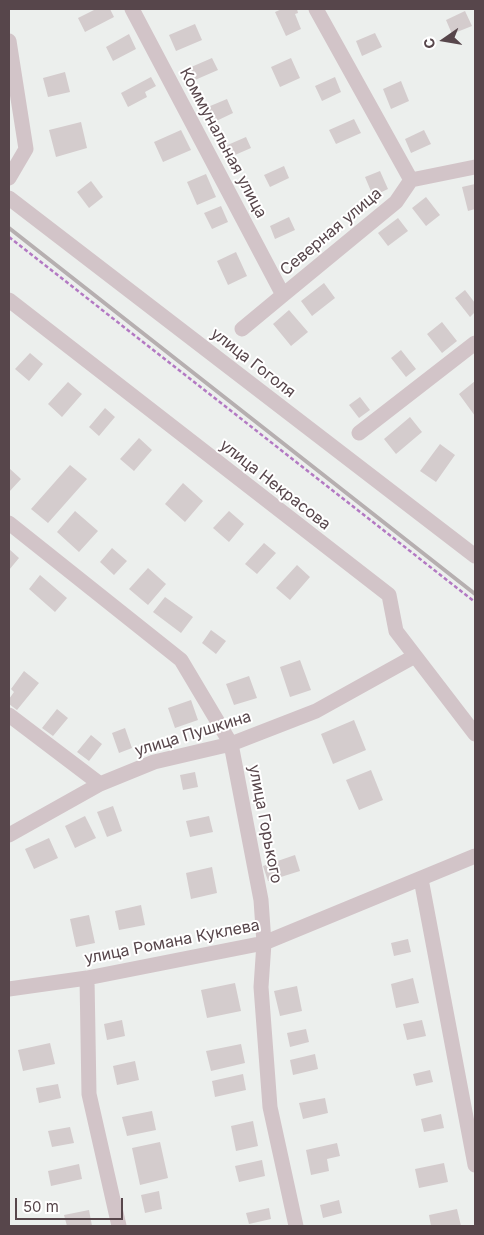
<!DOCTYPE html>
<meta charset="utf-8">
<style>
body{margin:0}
#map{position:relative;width:484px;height:1235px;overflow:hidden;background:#ecefed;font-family:Inter,sans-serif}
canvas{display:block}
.frame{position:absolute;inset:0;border:10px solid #57464b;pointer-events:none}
.north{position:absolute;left:419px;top:15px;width:50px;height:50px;-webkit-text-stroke:4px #fff;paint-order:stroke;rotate:257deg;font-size:14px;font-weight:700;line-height:20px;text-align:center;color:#57464b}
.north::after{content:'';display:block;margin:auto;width:18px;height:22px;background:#57464b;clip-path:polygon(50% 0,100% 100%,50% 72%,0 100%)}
.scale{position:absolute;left:15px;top:1198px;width:108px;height:22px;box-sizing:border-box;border:2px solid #57464b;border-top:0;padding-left:6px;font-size:15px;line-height:18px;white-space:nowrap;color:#57464b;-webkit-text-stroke:4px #fff;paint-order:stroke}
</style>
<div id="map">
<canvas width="484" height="1235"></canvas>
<div class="frame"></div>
<div class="north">С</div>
<div class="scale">50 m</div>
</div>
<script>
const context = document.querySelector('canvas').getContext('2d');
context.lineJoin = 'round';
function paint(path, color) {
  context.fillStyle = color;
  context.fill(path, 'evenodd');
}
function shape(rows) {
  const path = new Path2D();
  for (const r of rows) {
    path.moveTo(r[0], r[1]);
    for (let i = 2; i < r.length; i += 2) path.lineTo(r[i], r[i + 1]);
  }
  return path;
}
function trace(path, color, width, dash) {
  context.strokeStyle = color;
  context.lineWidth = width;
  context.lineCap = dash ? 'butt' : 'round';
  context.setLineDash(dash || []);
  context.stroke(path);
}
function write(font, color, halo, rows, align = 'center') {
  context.font = font + ' Inter,sans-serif';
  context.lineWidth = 4;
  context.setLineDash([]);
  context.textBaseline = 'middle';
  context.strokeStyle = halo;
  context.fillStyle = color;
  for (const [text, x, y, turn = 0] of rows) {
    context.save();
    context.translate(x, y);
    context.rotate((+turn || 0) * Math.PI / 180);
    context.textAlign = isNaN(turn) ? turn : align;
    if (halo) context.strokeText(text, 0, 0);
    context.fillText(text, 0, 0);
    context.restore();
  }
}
const building = shape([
 [96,9,110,9,114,17,85,32,78,18],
 [282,9,297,9,298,13,295,14,301,29,286,36,275,12],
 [465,11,472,26,452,34,446,20],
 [195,24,202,40,176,51,169,35],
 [375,33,382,47,362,56,356,41],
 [129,34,136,49,113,61,106,47],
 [212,58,218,70,188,83,182,71],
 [291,58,300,78,280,87,271,67],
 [65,72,70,92,48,97,43,78],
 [151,77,156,86,145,92,147,97,128,107,121,93],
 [335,77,341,92,322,101,315,86],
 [401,81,409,101,391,109,383,89],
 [227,99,233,113,210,124,203,109],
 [354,119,361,133,336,144,329,130],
 [81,122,87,148,56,157,49,130],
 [181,130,191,150,163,162,154,142],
 [424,130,431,144,411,153,405,139],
 [246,137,251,148,228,158,223,147],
 [284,166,289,178,270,187,264,175],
 [380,171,388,189,373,196,365,177],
 [206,174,216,197,197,205,187,182],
 [91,181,103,197,89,208,77,192],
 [475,184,475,209,468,211,462,187],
 [426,197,440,215,426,226,412,208],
 [221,206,228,222,212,229,204,213],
 [289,217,295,230,275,239,270,226],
 [398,218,408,231,388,246,378,233],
 [236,252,247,276,228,285,217,261],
 [324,283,335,298,312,316,301,301],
 [465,290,475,303,475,312,470,317,455,298],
 [289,310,308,332,291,346,273,324],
 [442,322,457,341,442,353,427,334],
 [401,350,416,369,406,377,391,358],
 [30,353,43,364,29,381,15,369],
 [475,381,475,416,459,394],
 [68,382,82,394,62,417,48,404],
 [360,397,370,410,359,418,349,405],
 [105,408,115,417,99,436,89,427],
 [410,417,422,432,396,454,384,439],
 [139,438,152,450,134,471,120,459],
 [440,444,455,455,436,482,420,471],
 [70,465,87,479,48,523,31,509],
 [9,468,21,479,9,492],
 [183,483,203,501,185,522,165,504],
 [75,511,98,531,79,552,57,532],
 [229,511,244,524,229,542,213,528],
 [264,543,276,553,257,574,245,564],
 [112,548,127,561,114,575,100,562],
 [9,549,19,558,9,570],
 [297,565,310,577,290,600,276,588],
 [148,568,166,584,148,605,129,589],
 [40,575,67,598,55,612,29,589],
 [165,597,193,617,181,633,153,612],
 [211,630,226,641,216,654,202,643],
 [300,660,311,690,290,697,280,667],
 [24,671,39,683,17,710,9,704,9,699,14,692,11,689],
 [249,676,257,698,234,705,226,684],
 [191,700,198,720,175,728,168,708],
 [57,709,68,718,53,736,42,728],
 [354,720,366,750,333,764,321,734],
 [125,728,132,748,119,753,112,733],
 [91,735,102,744,89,761,77,752],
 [371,770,383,800,359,810,346,780],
 [195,772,198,787,183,790,180,775],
 [113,806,122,831,107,837,97,812],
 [85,816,96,838,75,848,65,826],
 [209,816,213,832,190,837,186,821],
 [49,838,58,858,34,869,25,849],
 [295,855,300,871,268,881,263,866],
 [212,867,217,893,191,899,186,873],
 [141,905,145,925,119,930,115,911],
 [89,915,95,943,76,947,70,919],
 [408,939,411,952,394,956,391,943],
 [413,978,419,1003,396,1008,391,984],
 [235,983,241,1011,207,1018,201,990],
 [297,986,302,1011,280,1016,274,991],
 [122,1020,125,1036,107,1040,104,1024],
 [422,1020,426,1036,407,1040,403,1024],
 [306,1029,309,1042,290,1047,287,1033],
 [50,1043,55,1064,23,1071,18,1050],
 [241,1044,245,1063,211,1071,206,1051],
 [315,1054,318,1069,293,1075,290,1060],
 [135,1061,139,1080,117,1085,113,1066],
 [430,1070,433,1082,416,1086,413,1074],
 [243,1074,246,1090,215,1097,212,1081],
 [58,1084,61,1098,39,1103,36,1088],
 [325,1098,328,1113,303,1119,299,1103],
 [152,1111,156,1130,127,1136,122,1117],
 [441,1114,444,1128,424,1132,421,1119],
 [253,1121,258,1146,236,1151,231,1126],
 [70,1127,74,1143,52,1147,48,1131],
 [160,1142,168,1178,140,1185,132,1148],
 [337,1143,340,1156,327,1159,329,1171,311,1175,306,1150],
 [262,1160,265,1176,239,1182,235,1166],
 [444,1163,448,1182,419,1188,415,1169],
 [79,1164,82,1179,51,1186,48,1171],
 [159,1191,162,1209,145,1213,141,1195],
 [339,1200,342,1213,323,1218,320,1205],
 [269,1208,271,1219,249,1224,246,1213],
 [457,1209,461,1226,431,1226,429,1215],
 [89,1210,92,1226,67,1226,64,1215]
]);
const path = shape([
 [9,237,475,602]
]);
const minor = shape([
 [132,9,283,295],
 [316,9,411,180],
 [9,41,26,149,9,178],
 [9,198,475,556],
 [9,300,389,595,396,631,475,734],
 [242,329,283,295,396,202,411,180,475,167],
 [359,433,475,343],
 [9,523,181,660,231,744,261,900,264,943,261,987,270,1107,296,1226],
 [9,715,100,784],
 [9,835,100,784,154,762,231,744,316,711,415,656],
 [421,879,475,1165],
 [87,978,89,1094,119,1226],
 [9,989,87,978,264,943,475,856]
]);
const rail = shape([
 [9,228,475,594]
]);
const streetNames = [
 ["Коммунальная улица",223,143,62],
 ["Северная улица",331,232,-40],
 ["улица Гоголя",253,363,38],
 ["улица Некрасова",275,485,38],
 ["улица Пушкина",193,734,-17],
 ["улица Горького",265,824,79],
 ["улица Романа Куклева",172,942,-11]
];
paint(building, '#d4cccd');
trace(path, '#b379c3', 2.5, [4, 2.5]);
trace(minor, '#d2c4c8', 15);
trace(rail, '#b6afb0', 4);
write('16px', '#57464b', '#fff', streetNames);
</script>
